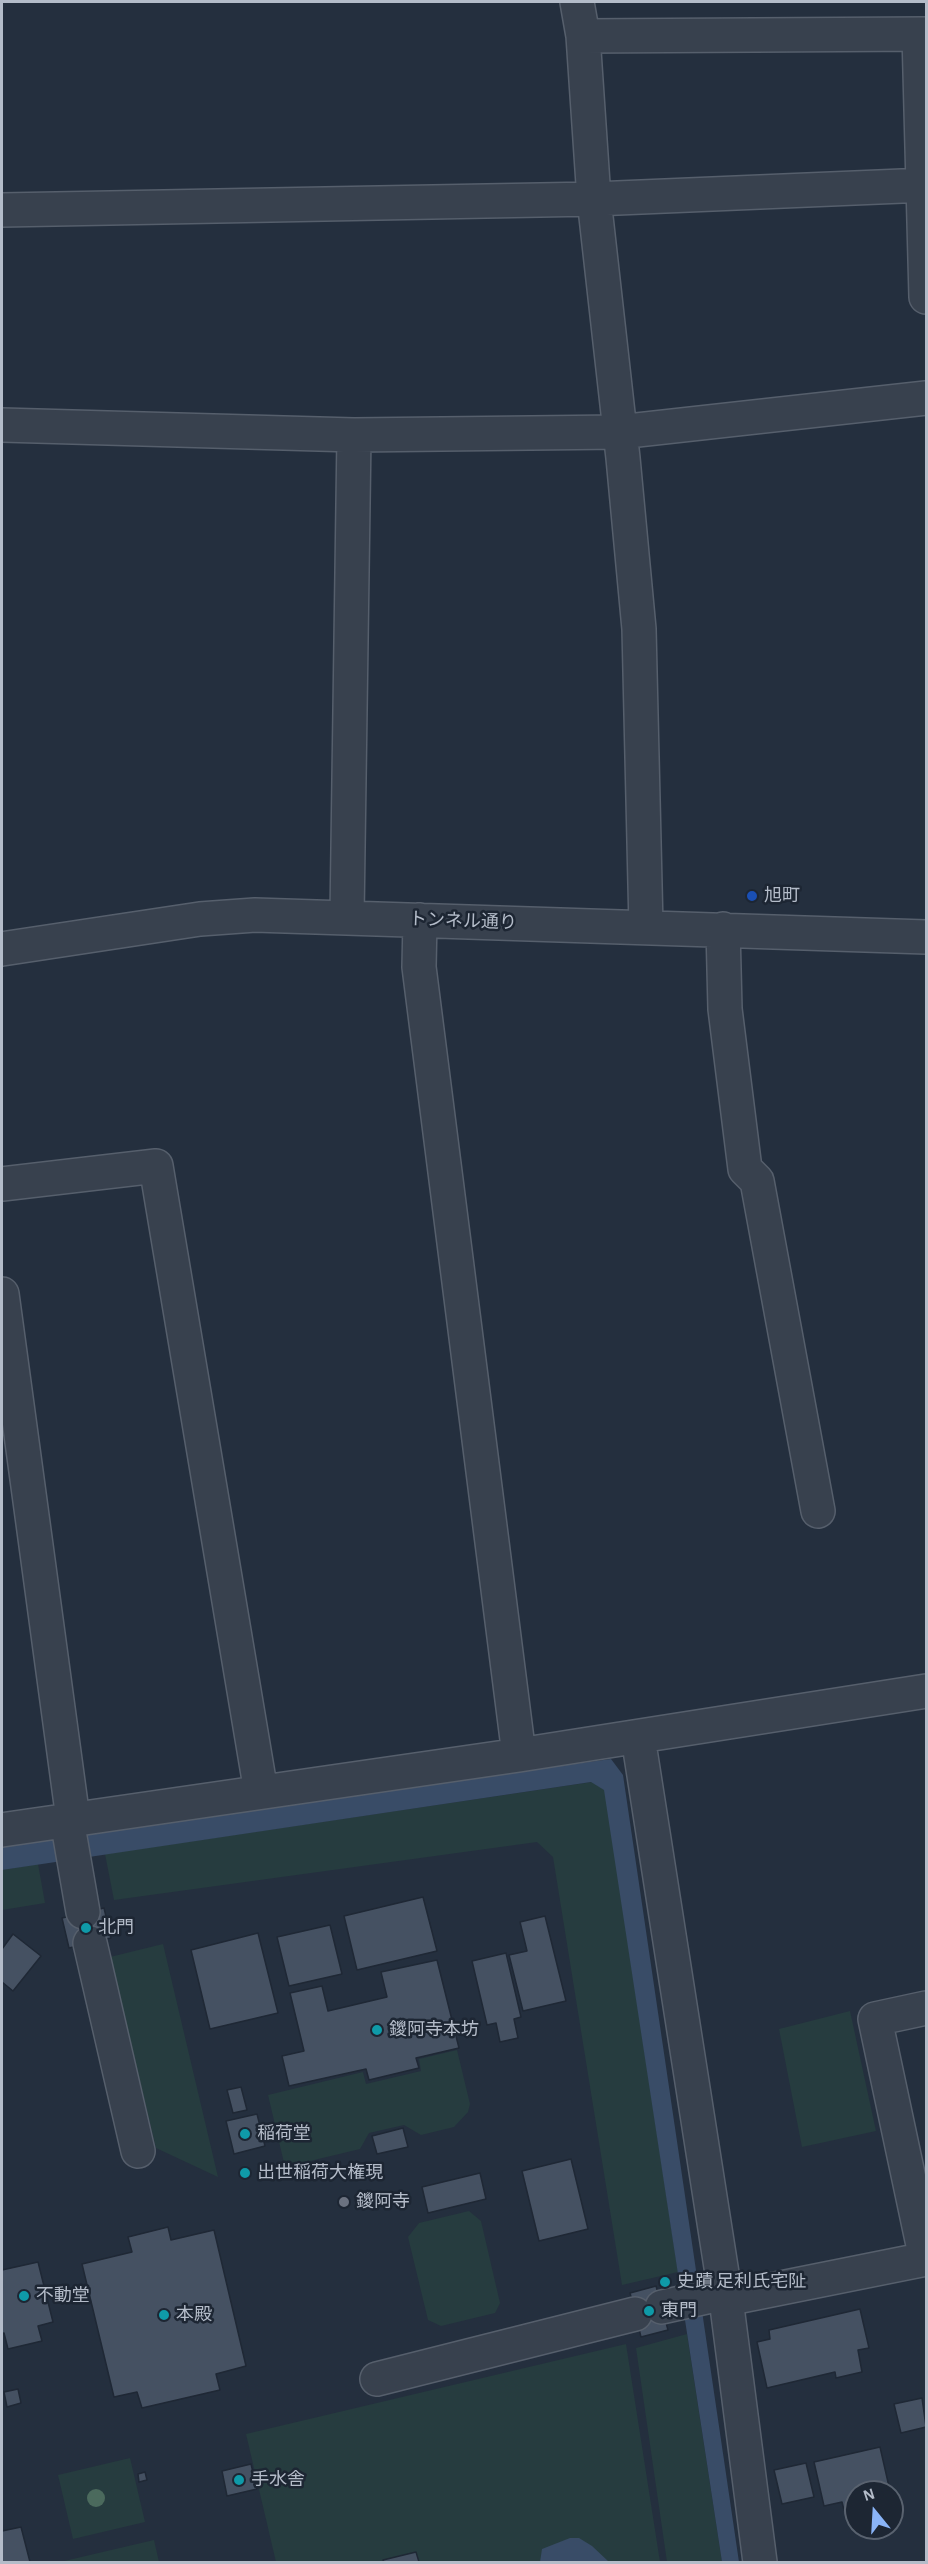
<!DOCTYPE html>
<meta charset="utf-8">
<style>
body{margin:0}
#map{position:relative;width:928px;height:2564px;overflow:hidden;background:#242f3e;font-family:"Alegreya Sans",sans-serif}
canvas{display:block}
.frame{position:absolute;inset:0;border:3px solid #b4bcc9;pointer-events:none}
.north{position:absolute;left:844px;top:2480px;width:60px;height:60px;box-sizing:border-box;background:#1d2633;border:2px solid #59626f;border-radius:50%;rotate:342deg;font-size:16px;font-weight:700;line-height:24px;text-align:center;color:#b4bcc9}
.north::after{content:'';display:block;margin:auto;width:21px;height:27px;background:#8ab4f8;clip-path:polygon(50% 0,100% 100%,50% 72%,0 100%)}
</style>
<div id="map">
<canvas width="928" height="2564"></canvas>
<div class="frame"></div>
<div class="north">N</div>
</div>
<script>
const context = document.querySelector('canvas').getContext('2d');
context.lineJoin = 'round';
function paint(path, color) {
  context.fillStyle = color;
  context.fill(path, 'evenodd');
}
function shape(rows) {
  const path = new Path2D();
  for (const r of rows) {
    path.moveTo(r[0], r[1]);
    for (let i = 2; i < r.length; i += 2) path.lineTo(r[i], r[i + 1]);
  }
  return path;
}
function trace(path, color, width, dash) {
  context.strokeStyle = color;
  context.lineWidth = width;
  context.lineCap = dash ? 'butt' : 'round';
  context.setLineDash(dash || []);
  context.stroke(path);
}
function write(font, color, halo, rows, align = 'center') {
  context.font = font + ' "Alegreya Sans","Noto Sans JP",sans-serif';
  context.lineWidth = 5;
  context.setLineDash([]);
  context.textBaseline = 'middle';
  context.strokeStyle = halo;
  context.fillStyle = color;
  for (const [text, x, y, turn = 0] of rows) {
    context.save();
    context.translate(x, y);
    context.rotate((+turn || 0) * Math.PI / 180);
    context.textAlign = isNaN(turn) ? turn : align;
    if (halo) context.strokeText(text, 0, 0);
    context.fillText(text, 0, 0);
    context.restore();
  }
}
const green = shape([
 [592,1782,605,1790,678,2272,622,2285,553,1857,537,1842,114,1900,105,1854],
 [38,1864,45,1903,2,1910,2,1870],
 [163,1944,218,2177,156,2148,110,1957],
 [850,2011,876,2131,802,2147,779,2029],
 [457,2050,470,2104,468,2112,454,2127,421,2135,404,2125,369,2133,360,2149,285,2167,268,2095,363,2072,366,2084,421,2071,419,2059],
 [469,2211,481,2221,500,2303,495,2313,441,2326,428,2320,408,2237,419,2223],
 [687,2334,722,2562,667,2562,636,2348],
 [626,2344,660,2562,276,2562,246,2434],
 [130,2458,145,2522,73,2539,58,2475],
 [154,2540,159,2562,60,2562]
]);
const water = shape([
 [611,1759,623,1775,739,2562,722,2562,604,1790,591,1782,2,1870,2,1841],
 [570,2538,579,2538,592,2546,609,2562,540,2562,542,2549]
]);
const building = shape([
 [423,1897,437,1951,357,1970,344,1916,423,1897],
 [104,1908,111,1938,69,1948,62,1918,104,1908],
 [545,1916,566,2001,523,2011,509,1955,527,1951,520,1922,545,1916],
 [330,1925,342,1974,289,1986,277,1937,330,1925],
 [258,1933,278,2013,210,2029,191,1950,258,1933],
 [13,1934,41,1956,13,1991,2,1982,2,1949,13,1934],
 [506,1953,521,2017,514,2019,518,2038,500,2042,496,2023,487,2025,472,1961,506,1953],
 [437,1960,459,2048,416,2058,419,2068,369,2080,366,2069,289,2086,282,2056,304,2051,290,1993,322,1986,328,2011,387,1997,381,1972,437,1960],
 [241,2087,247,2110,233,2113,227,2090,241,2087],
 [257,2114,265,2146,234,2154,226,2121,257,2114],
 [403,2128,408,2147,377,2154,372,2136,403,2128],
 [571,2159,588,2229,539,2241,522,2171,571,2159],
 [480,2173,486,2199,428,2213,422,2187,480,2173],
 [168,2227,171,2240,214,2230,246,2366,216,2374,220,2390,142,2408,137,2392,114,2397,82,2264,132,2252,128,2237,168,2227],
 [38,2262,53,2322,38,2326,42,2341,8,2349,4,2333,2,2334,2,2270,38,2262],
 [656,2286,668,2330,641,2337,630,2293,656,2286],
 [860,2309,869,2348,858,2350,862,2372,836,2378,835,2372,767,2388,757,2342,770,2339,769,2330,860,2309],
 [18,2389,21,2403,7,2407,4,2392,18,2389],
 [922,2398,926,2427,901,2433,894,2404,922,2398],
 [880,2447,890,2491,856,2492,856,2507,844,2510,842,2502,824,2506,814,2462,880,2447],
 [806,2463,814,2497,782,2504,774,2470,806,2463],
 [251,2464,257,2489,227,2496,222,2471,251,2464],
 [145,2472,147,2480,139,2482,138,2474,145,2472],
 [21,2527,30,2562,2,2562,2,2531,21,2527],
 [416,2552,419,2562,384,2562,383,2560,416,2552]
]);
const minor = shape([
 [577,2,583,36,594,199,623,458,639,629,646,927],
 [919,35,926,297],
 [583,36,926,34],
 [2,210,594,199,926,185],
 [2,425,354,435,619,432,926,398],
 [347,916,354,435],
 [420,920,419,967,519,1755],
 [723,929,725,1009,745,1169,757,1181,818,1511],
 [2,949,200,919,255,915,926,937],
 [2,1184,156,1166,261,1792],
 [2,1294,73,1819],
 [638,1737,726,2299,760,2562],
 [67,1820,83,1912],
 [2,1830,519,1755,926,1691],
 [90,1943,138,2151],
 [926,2259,875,2019,926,2008],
 [726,2299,926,2259],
 [662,2307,725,2293],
 [377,2379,635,2314]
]);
const trees = [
 [96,2498]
];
const markers = [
 [752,896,6,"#1a4fb4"],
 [86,1928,6,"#0f9aa8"],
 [377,2030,6,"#0f9aa8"],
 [245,2134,6,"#0f9aa8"],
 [245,2173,6,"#0f9aa8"],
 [344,2202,6,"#6b7280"],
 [665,2282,6,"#0f9aa8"],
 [24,2296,6,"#0f9aa8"],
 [649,2311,6,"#0f9aa8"],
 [164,2315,6,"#0f9aa8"],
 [239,2480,6,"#0f9aa8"]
];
const poiNames = [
 ["旭町",764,896],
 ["北門",98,1928],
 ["鑁阿寺本坊",389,2030],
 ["稲荷堂",257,2134],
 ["出世稲荷大権現",257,2173],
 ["鑁阿寺",356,2202],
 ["史蹟 足利氏宅阯",677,2282],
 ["不動堂",36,2296],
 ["東門",661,2311],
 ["本殿",176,2315],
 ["手水舎",251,2480]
];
const streetNames = [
 ["トンネル通り",463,921,2]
];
paint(green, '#263c3f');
paint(water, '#394c67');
paint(building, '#455162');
trace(building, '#1f2835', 1.5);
trace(minor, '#565f6c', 36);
trace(minor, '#38414e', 33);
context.fillStyle = '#4b6a5d';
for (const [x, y] of trees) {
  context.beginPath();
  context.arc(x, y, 9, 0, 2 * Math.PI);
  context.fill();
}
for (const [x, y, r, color] of markers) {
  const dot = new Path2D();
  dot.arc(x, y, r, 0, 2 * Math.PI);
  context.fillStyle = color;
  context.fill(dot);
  trace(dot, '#1d2633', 2);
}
write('18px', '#b4bcc9', '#1d2633', poiNames, 'left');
write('18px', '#b4bcc9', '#1d2633', streetNames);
</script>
